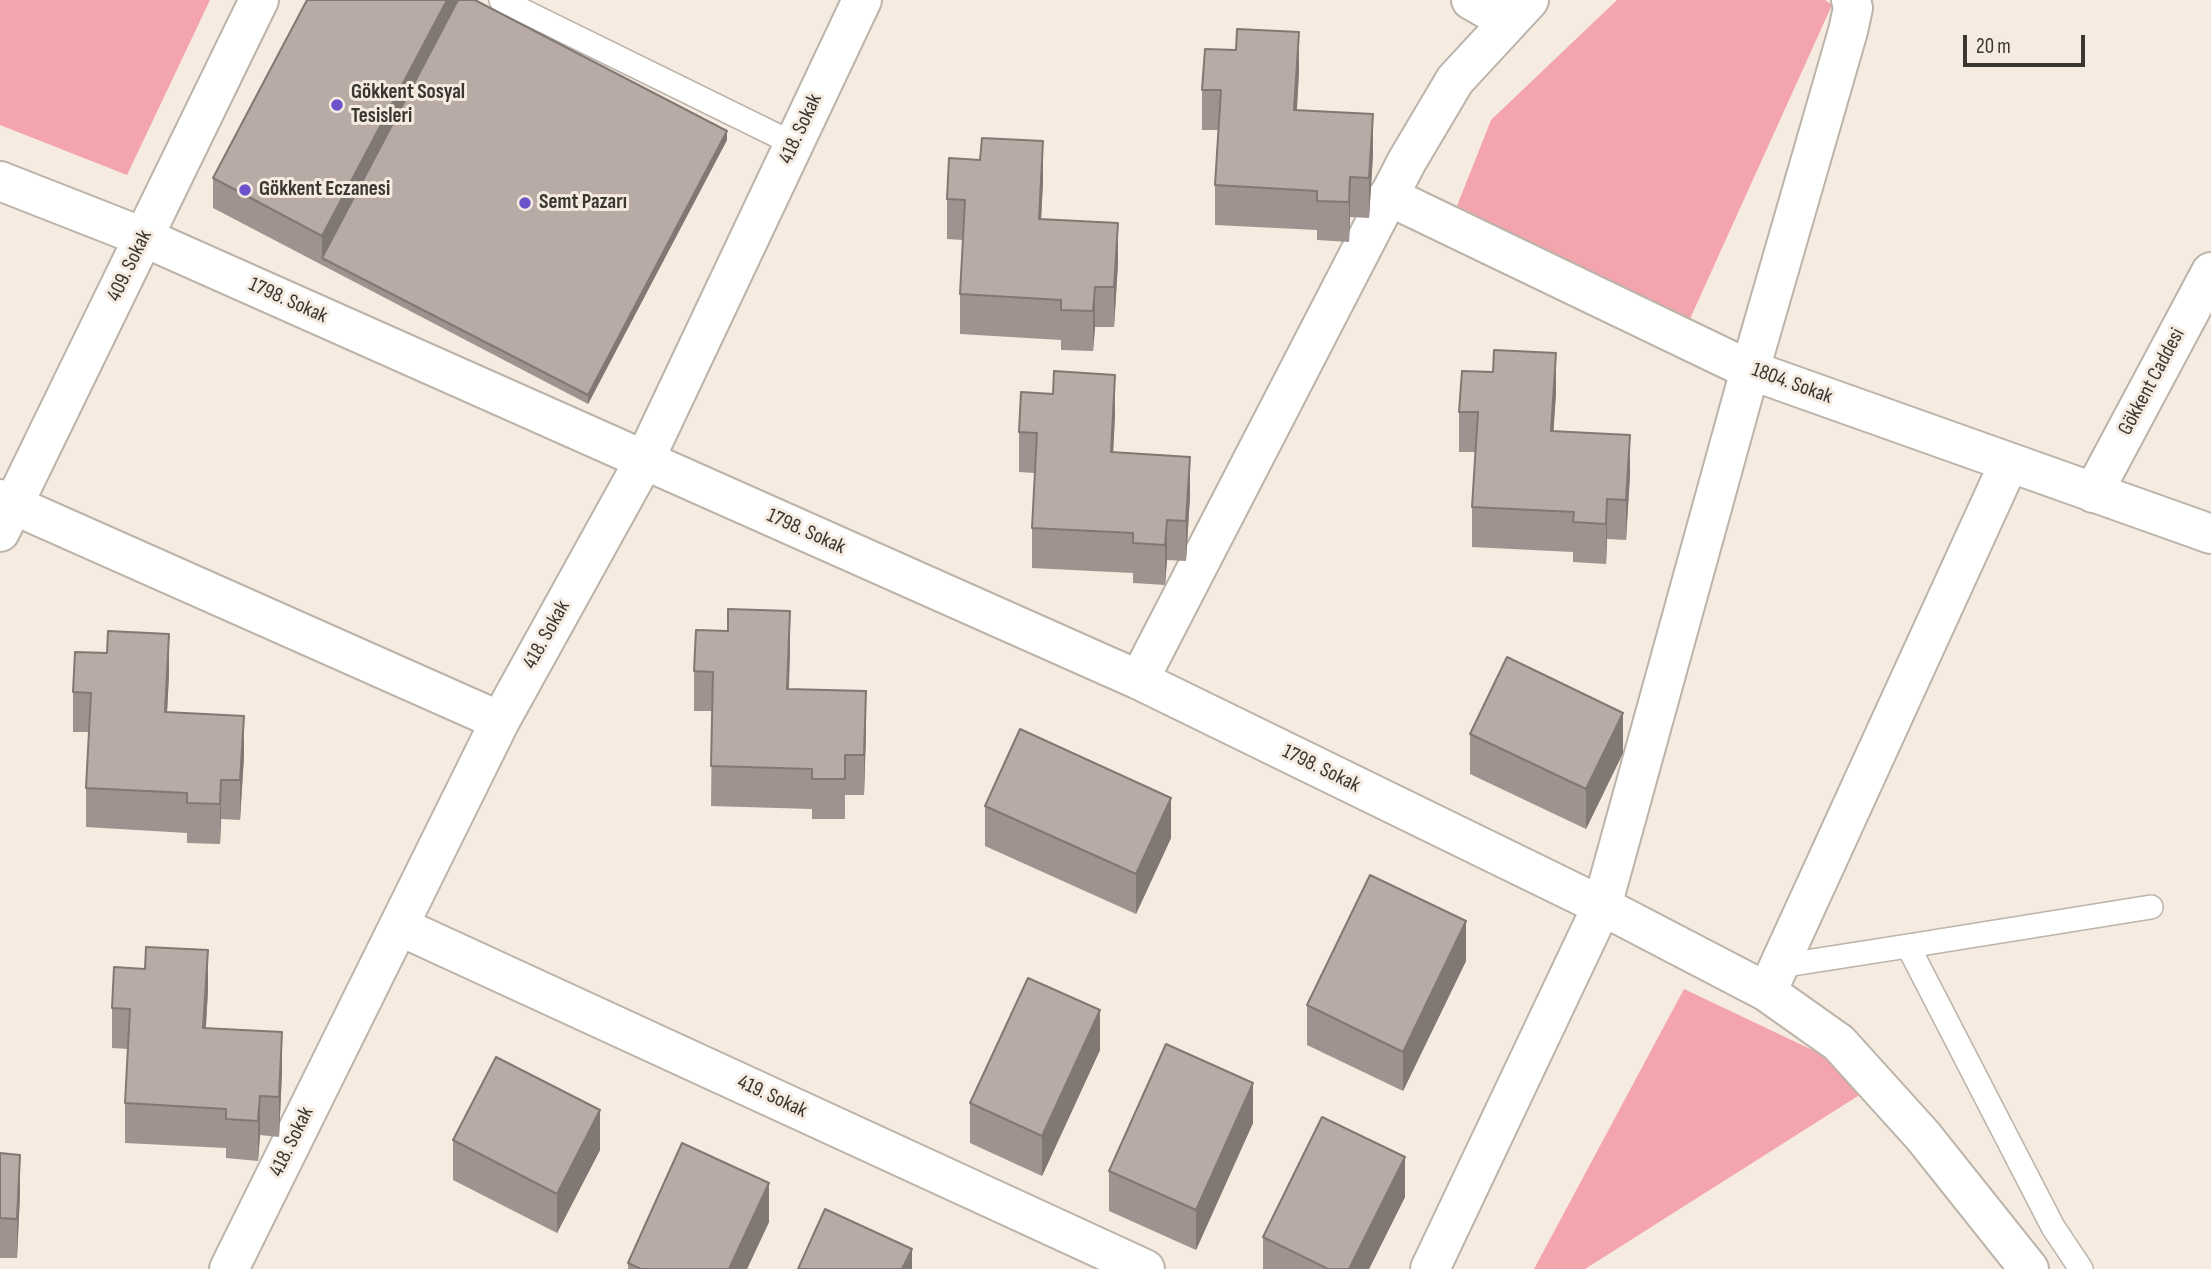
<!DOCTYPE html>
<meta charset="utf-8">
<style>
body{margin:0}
#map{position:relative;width:2211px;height:1269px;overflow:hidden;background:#f5ebe0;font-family:"Sofia Sans Condensed",sans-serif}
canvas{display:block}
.scale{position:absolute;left:1963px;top:35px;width:122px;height:32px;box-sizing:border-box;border:4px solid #3a3632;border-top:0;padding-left:9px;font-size:21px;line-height:24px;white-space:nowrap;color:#3a3632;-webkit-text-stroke:5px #f5ebe0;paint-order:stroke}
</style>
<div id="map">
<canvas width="2211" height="1269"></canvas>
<div class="scale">20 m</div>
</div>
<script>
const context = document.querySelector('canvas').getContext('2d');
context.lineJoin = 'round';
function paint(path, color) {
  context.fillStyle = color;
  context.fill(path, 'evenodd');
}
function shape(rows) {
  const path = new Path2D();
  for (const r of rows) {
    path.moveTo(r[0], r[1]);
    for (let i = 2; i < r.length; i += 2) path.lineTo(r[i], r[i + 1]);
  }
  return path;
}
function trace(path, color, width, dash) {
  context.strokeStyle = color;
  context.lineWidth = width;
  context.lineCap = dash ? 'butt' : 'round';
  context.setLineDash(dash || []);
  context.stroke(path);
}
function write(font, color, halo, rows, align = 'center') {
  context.font = font + ' "Sofia Sans Condensed",sans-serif';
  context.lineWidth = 6;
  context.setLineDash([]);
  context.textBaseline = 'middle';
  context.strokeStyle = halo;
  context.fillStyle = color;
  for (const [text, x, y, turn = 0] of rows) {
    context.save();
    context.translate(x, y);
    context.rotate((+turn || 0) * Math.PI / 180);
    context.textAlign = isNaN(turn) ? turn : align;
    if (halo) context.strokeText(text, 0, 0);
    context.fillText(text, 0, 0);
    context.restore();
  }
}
const green = shape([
 [0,0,210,0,127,175,0,125],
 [1617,0,1825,0,1832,5,1689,321,1457,206,1491,120],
 [1684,989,1880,1082,1585,1269,1534,1269]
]);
const service = shape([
 [501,0,794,144],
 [1908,946,2151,907],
 [1780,966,1908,946,2053,1227,2081,1269]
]);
const minor = shape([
 [1471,0,1508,21],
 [0,181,143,237,1139,680,1602,906,1767,992,2009,463],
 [1388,196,1750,370,2211,534],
 [2093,493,2211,272],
 [0,499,500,721],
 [0,532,259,0],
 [1139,680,1407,161,1455,80,1529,0],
 [399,926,1145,1269],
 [1767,992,1839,1043,1923,1136,2029,1269],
 [229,1269,500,721,645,459,862,0],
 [1430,1269,1602,906,1750,370,1848,31,1853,8,1851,0]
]);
const wall = shape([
 [1299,72,1297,110,1373,154,1369,218,1350,217,1349,242,1317,240,1317,230,1215,225,1215,185,1218,130,1202,130,1202,90],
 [727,140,588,404,213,208,213,178],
 [1043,181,1041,219,1118,263,1114,327,1095,327,1093,351,1061,350,1061,340,960,334,960,294,963,240,947,239,947,199],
 [1556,393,1553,431,1630,475,1626,540,1607,539,1606,564,1573,562,1573,552,1472,547,1472,507,1475,452,1459,452,1459,412],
 [1115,415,1113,453,1190,496,1186,561,1167,560,1165,585,1133,583,1133,573,1032,568,1032,528,1035,473,1019,472,1019,432],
 [790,651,789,689,866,731,864,795,845,795,845,819,812,819,812,809,711,806,712,711,694,711,694,671],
 [169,674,167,712,244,756,240,820,221,819,220,844,187,843,187,833,86,827,86,788,89,732,73,732,73,692],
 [1470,734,1623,753,1586,829,1470,774],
 [985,806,1171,838,1136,914,985,846],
 [1466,961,1403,1091,1307,1045,1307,1005],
 [208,990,206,1028,282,1072,279,1137,260,1135,258,1161,226,1158,226,1148,125,1143,125,1103,128,1049,112,1048,112,1008],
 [1100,1050,1042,1176,970,1143,970,1103],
 [1253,1123,1196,1250,1109,1211,1109,1171],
 [453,1140,600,1150,557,1233,453,1180],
 [0,1153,20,1194,17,1258,0,1258],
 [1405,1197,1369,1269,1263,1269,1263,1237],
 [769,1222,747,1269,628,1269,628,1263]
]);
const shadedWall = shape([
 [447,0,462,0,322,258,322,236],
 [1299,32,1299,72,1294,150,1294,110],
 [1373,114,1373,154,1369,218,1369,178],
 [727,131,727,140,588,404,588,395],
 [1043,141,1043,181,1039,259,1039,219],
 [1350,177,1350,217,1349,242,1349,202],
 [1118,223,1118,263,1114,327,1114,287],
 [1095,287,1095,327,1093,351,1093,311],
 [1556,353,1556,393,1551,471,1551,431],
 [1115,375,1115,415,1111,492,1111,452],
 [1630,435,1630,475,1626,540,1626,500],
 [1190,457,1190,496,1186,561,1186,521],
 [1607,499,1607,539,1606,564,1606,524],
 [1167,520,1167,560,1165,585,1165,545],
 [790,611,790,651,787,728,787,689],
 [169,634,169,674,165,752,165,712],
 [866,691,866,731,864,795,864,755],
 [1623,713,1623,753,1586,829,1586,789],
 [244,716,244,756,240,820,240,780],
 [221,780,221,819,220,844,220,804],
 [1171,798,1171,838,1136,914,1136,874],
 [1466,921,1466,961,1403,1091,1403,1052],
 [208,950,208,990,203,1068,203,1028],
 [1100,1010,1100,1050,1042,1176,1042,1136],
 [282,1032,282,1072,279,1137,279,1097],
 [1253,1083,1253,1123,1196,1250,1196,1210],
 [260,1096,260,1135,258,1161,258,1121],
 [600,1110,600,1150,557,1233,557,1194],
 [20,1155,20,1194,17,1258,17,1219],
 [1405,1157,1405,1197,1369,1269,1349,1269],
 [769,1183,769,1222,747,1269,729,1269],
 [912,1249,912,1269,902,1269]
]);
const building = shape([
 [307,0,447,0,322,236,213,178,307,0],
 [458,0,475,0,727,131,588,395,322,258,458,0],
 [1237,29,1299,32,1294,110,1373,114,1369,178,1350,177,1349,202,1317,201,1317,191,1215,185,1221,90,1202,90,1205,49,1236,50,1237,29],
 [982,138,1043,141,1039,219,1118,223,1114,287,1095,287,1093,311,1061,310,1061,300,960,294,965,200,947,199,949,158,980,160,982,138],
 [1494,350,1556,353,1551,431,1630,435,1626,500,1607,499,1606,524,1573,522,1574,512,1472,507,1478,412,1459,412,1462,371,1493,372,1494,350],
 [1054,371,1115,375,1111,452,1190,457,1186,521,1167,520,1165,545,1133,543,1133,533,1032,528,1037,433,1019,432,1021,392,1053,394,1054,371],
 [728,609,790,611,787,689,866,691,864,755,845,755,845,779,812,779,812,769,711,766,713,672,694,671,696,630,728,631,728,609],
 [108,631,169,634,165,712,244,716,240,780,221,780,220,804,187,803,187,793,86,788,91,693,73,692,75,652,107,653,108,631],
 [1507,657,1623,713,1586,789,1470,734,1507,657],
 [1020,729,1171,798,1136,874,985,806,1020,729],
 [1370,875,1466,921,1403,1052,1307,1005,1370,875],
 [146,947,208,950,203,1028,282,1032,279,1097,260,1096,258,1121,226,1119,226,1109,125,1103,130,1009,112,1008,114,967,145,969,146,947],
 [1028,978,1100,1010,1042,1136,970,1103,1028,978],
 [1166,1044,1253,1083,1196,1210,1109,1171,1166,1044],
 [496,1057,600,1110,557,1194,453,1140,496,1057],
 [1322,1117,1405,1157,1349,1269,1328,1269,1263,1237,1322,1117],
 [682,1143,769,1183,729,1269,641,1269,628,1263,682,1143],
 [0,1153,20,1155,17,1219,0,1218,0,1153],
 [825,1209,912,1249,902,1269,798,1269,825,1209]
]);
const markers = [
 [337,105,7,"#6c52cb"],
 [245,190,7,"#6c52cb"],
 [525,203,7,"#6c52cb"]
];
const poiNames = [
 ["Gökkent Sosyal",351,93],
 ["Tesisleri",351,117],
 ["Gökkent Eczanesi",259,190],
 ["Semt Pazarı",539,203]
];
const streetNames = [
 ["418. Sokak",801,129,-65],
 ["409. Sokak",130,266,-64],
 ["1798. Sokak",288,301,24],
 ["Gökkent Caddesi",2152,382,-62],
 ["1804. Sokak",1792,384,20],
 ["1798. Sokak",806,532,24],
 ["418. Sokak",547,635,-61],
 ["1798. Sokak",1321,769,26],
 ["419. Sokak",772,1097,25],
 ["418. Sokak",292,1142,-64]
];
paint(green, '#f4a4ac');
trace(service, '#bcb3a9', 26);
trace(minor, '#bcb3a9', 42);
trace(service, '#fff', 23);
trace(minor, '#fff', 38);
paint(wall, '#9e938e');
paint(shadedWall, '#817874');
paint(building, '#b8aba5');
trace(building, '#817874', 2);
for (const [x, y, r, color] of markers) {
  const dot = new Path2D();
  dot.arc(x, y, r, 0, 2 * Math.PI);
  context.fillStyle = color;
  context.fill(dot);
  trace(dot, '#f5ebe0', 2.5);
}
write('bold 21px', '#3a3632', '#f5ebe0', poiNames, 'left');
write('21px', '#3a3632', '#f5ebe0', streetNames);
</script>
